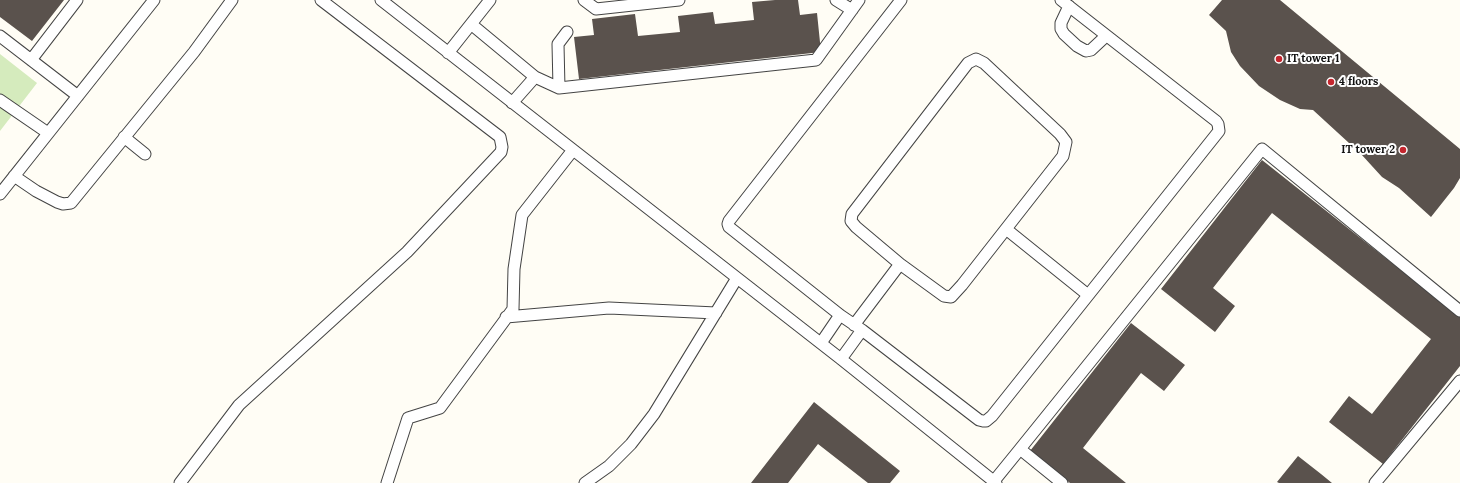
<!DOCTYPE html>
<style>
body{margin:0}
canvas{display:block;background:#fffdf5}
</style>
<canvas width="1460" height="483"></canvas>
<script>
const context = document.querySelector('canvas').getContext('2d');
context.lineJoin = 'round';
function paint(path, color) {
  context.fillStyle = color;
  context.fill(path, 'evenodd');
}
function shape(rows) {
  const path = new Path2D();
  for (const r of rows) {
    path.moveTo(r[0], r[1]);
    for (let i = 2; i < r.length; i += 2) path.lineTo(r[i], r[i + 1]);
  }
  return path;
}
function trace(path, color, width, dash) {
  context.strokeStyle = color;
  context.lineWidth = width;
  context.lineCap = dash ? 'butt' : 'round';
  context.setLineDash(dash || []);
  context.stroke(path);
}
function write(font, color, halo, rows, align = 'center') {
  context.font = font + ' Lora,serif';
  context.lineWidth = 4;
  context.setLineDash([]);
  context.textBaseline = 'middle';
  context.strokeStyle = halo;
  context.fillStyle = color;
  for (const [text, x, y, turn = 0] of rows) {
    context.save();
    context.translate(x, y);
    context.rotate((+turn || 0) * Math.PI / 180);
    context.textAlign = isNaN(turn) ? turn : align;
    if (halo) context.strokeText(text, 0, 0);
    context.fillText(text, 0, 0);
    context.restore();
  }
}
const green = shape([
 [0,54,37,83,0,131]
]);
const building = shape([
 [0,0,64,0,32,41,0,17],
 [775,0,798,0,800,15,817,13,821,52,579,79,574,37,594,35,592,19,635,14,638,36,680,32,678,16,713,12,715,24,754,20,752,2],
 [1222,0,1280,0,1460,149,1460,178,1454,188,1431,217,1399,188,1382,177,1361,154,1313,110,1300,109,1280,100,1259,86,1240,66,1231,52,1226,31,1209,15],
 [1262,160,1460,317,1460,366,1383,464,1329,422,1349,396,1372,414,1431,339,1272,213,1213,288,1235,306,1215,332,1161,289],
 [1131,323,1185,365,1164,391,1141,373,1083,448,1126,483,1070,483,1030,451],
 [814,402,900,471,890,483,868,483,818,444,788,483,751,483],
 [1298,456,1321,474,1332,483,1279,483,1277,482]
]);
const minor = shape([
 [381,0,841,359,996,483],
 [584,0,596,9,679,0],
 [836,0,852,10],
 [901,0,729,221,728,224,729,227,840,315,862,330,979,420,983,421,986,421,992,416,1219,131,1218,124,1216,121,1061,0],
 [1069,6,1061,23,1061,29,1064,34,1077,46,1086,51,1091,50,1106,36],
 [471,24,535,77],
 [0,36,78,96],
 [448,53,490,0],
 [31,60,77,0],
 [559,88,558,44,567,32],
 [0,100,48,133],
 [512,103,535,77,559,88,816,60,859,0],
 [124,137,145,154],
 [14,176,36,191,57,202,63,204,71,203,194,52,232,0],
 [0,194,154,0],
 [1006,229,1088,295],
 [506,317,609,308,716,313],
 [854,325,900,264,856,227,851,221,852,214,968,63,976,59,984,63,1060,134,1066,142,1063,156,962,285,951,297,944,296,900,264],
 [821,343,840,315],
 [841,359,862,330],
 [994,481,1020,449],
 [180,483,239,405,407,252,501,152,502,147,500,137,321,0],
 [387,483,408,418,440,408,513,309,514,269,522,215,573,150],
 [585,483,609,466,631,444,654,414,737,278],
 [1062,483,1020,449,1262,149,1460,311],
 [1375,483,1460,381]
]);
const markers = [
 [1279,59,4,"#c4262e"],
 [1331,82,4,"#c4262e"],
 [1403,150,4,"#c4262e"]
];
const poiNames = [
 ["IT tower 1",1287,59],
 ["4 floors",1339,82],
 ["IT tower 2",1395,150,"right"]
];
paint(green, '#d5ebbd');
paint(building, '#5a524d');
trace(minor, '#444', 13);
trace(minor, '#fff', 11);
for (const [x, y, r, color] of markers) {
  const dot = new Path2D();
  dot.arc(x, y, r, 0, 2 * Math.PI);
  context.fillStyle = color;
  context.fill(dot);
  trace(dot, '#fff', 1.5);
}
write('bold 11px', '#111', '#fff', poiNames, 'left');
</script>
